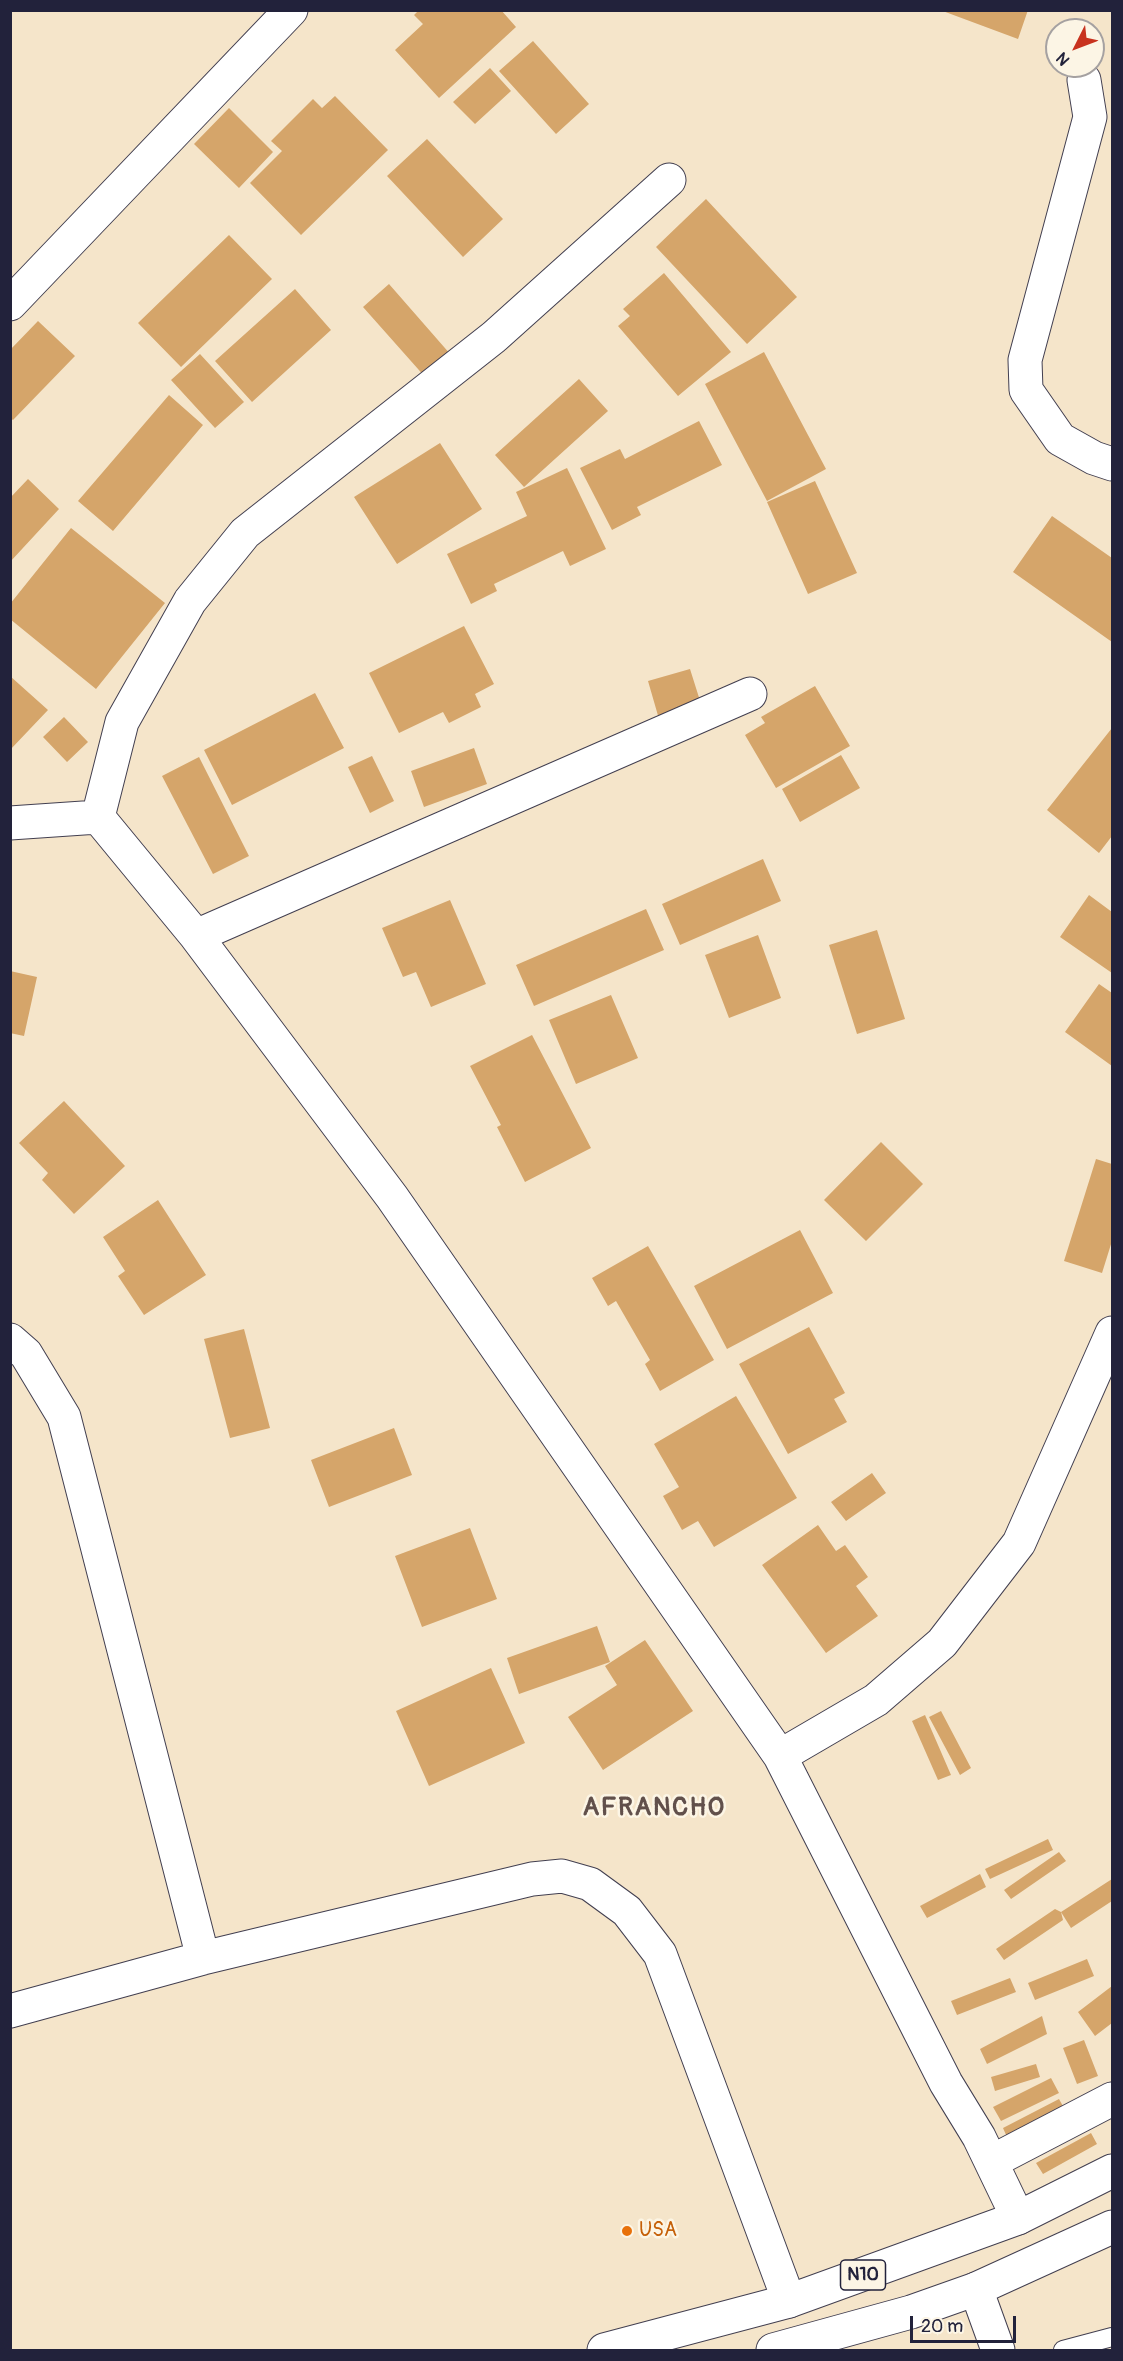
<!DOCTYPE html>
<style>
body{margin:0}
#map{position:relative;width:1123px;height:2361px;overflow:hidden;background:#f5e5ca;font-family:Pangolin,sans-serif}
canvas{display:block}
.frame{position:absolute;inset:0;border:12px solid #22223b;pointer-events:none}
.north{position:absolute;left:1045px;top:18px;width:60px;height:60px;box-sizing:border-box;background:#fcf5e5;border:2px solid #a5a1a1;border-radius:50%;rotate:228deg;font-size:16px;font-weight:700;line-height:24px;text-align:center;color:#22223b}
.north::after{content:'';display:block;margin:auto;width:21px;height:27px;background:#c8321e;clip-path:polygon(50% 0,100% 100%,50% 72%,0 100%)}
.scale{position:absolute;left:910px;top:2316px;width:106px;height:27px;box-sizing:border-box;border:3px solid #22223b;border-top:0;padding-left:8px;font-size:18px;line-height:21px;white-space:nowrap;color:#22223b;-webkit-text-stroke:4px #fcf5e5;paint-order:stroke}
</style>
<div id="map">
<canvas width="1123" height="2361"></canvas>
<div class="frame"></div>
<div class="north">N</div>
<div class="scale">20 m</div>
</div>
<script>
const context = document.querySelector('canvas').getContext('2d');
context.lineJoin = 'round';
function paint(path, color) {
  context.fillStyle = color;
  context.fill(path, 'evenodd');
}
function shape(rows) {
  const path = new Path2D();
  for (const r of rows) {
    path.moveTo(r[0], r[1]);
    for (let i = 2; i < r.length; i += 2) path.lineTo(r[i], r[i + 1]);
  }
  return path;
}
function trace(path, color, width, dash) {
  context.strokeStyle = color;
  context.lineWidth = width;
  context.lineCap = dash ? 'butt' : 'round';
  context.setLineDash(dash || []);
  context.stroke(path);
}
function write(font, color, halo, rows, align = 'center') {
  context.font = font + ' Pangolin,sans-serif';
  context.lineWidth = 5;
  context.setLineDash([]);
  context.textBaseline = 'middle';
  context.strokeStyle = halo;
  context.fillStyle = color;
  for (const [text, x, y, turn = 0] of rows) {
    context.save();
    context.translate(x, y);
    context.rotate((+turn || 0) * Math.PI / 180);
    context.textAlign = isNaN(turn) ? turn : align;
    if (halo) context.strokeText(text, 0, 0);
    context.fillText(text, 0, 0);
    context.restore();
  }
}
const building = shape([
 [419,10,501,10,516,27,439,98,395,50,423,24,414,15],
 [940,10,1028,10,1018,39],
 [533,41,589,104,556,134,499,71],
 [490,68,511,91,475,124,453,102],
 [335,96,388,150,301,235,250,183,282,151,271,141,313,99,322,108],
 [229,108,273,152,239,188,194,144],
 [427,139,503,219,463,257,387,176],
 [706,199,797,297,747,344,656,247],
 [229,235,272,279,181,367,138,323],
 [664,273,731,352,678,396,618,326,630,316,623,309],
 [389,284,451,355,426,378,363,307],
 [295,289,331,330,252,402,215,361],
 [38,321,75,356,13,420,10,418,10,350],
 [764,352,826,469,767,501,705,384],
 [200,354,244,402,215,428,171,380],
 [579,379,608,411,524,487,495,455],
 [169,395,203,425,113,531,78,501],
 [699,421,722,465,637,507,641,515,612,530,580,468,620,449,625,459],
 [440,443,482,509,397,564,354,497],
 [567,468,606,549,570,566,563,551,494,584,497,591,471,604,447,554,527,516,516,492],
 [28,479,59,509,10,562,10,498],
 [815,481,857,573,808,594,767,502],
 [1052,516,1112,558,1112,642,1013,572],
 [71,528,165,603,96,689,10,619,10,604],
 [464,626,494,684,475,694,481,707,449,723,443,712,399,733,369,673],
 [690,669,702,707,659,719,648,681],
 [10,676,48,710,10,750],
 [815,686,850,746,776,788,745,735,765,723,761,717],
 [315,693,344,748,232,805,204,750],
 [64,717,88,742,67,762,43,737],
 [1112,728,1112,836,1099,853,1047,810],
 [474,748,487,784,424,807,411,771],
 [841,755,860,788,800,822,782,789],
 [372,756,394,801,370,813,348,767],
 [199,757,249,856,213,874,162,776],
 [763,859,781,901,680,945,662,904],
 [1089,895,1112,912,1112,973,1060,937],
 [450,900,486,984,431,1007,416,972,403,977,382,928],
 [646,909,664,950,534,1006,516,965],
 [877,930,905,1019,857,1034,829,945],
 [758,935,781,998,729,1018,705,955],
 [10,971,37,977,24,1036,10,1033],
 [1099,984,1112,993,1112,1066,1065,1032],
 [611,995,638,1058,576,1084,549,1020],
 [532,1035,591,1148,525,1182,497,1127,501,1125,470,1066],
 [64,1101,125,1166,74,1214,42,1180,48,1173,19,1143],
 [881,1142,923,1184,866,1241,824,1200],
 [1096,1159,1112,1164,1112,1241,1102,1273,1064,1261],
 [158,1200,206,1275,144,1315,118,1276,125,1271,103,1237],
 [800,1230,833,1293,727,1349,694,1286],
 [648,1246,714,1360,660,1391,645,1364,650,1360,616,1301,608,1306,592,1278],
 [809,1327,845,1393,834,1399,847,1422,788,1454,739,1364],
 [244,1329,270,1428,230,1438,204,1339],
 [736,1396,797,1498,714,1547,698,1521,682,1530,663,1496,679,1487,654,1444],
 [394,1428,412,1475,329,1507,311,1460],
 [872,1473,886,1493,846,1521,831,1502],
 [818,1525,836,1551,845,1545,868,1577,856,1586,878,1616,826,1653,762,1565],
 [470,1528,497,1599,422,1627,395,1556],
 [597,1626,610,1662,519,1694,507,1658],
 [645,1640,693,1711,603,1770,568,1717,617,1685,605,1666],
 [491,1668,525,1743,429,1786,396,1711],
 [941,1711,971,1768,960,1775,929,1717],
 [925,1715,951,1775,938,1780,912,1721],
 [1048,1839,1053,1850,990,1879,985,1869],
 [1059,1852,1066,1861,1011,1899,1004,1890],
 [980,1874,986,1887,927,1918,920,1906],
 [1112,1879,1112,1901,1071,1928,1061,1912],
 [1055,1909,1061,1912,1063,1920,1004,1960,996,1949],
 [1087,1959,1094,1976,1035,2000,1028,1983],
 [1010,1978,1016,1992,957,2015,951,2001],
 [1112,1986,1112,2023,1095,2036,1078,2012],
 [1042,2016,1047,2034,987,2064,980,2049],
 [1084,2040,1098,2076,1077,2084,1063,2048],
 [1036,2064,1040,2077,995,2091,991,2077],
 [1051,2078,1059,2093,1001,2121,993,2107],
 [1059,2099,1064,2108,1007,2137,1003,2128],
 [1091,2133,1097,2144,1043,2174,1036,2163]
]);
const lane = shape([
 [1063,2350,1112,2337]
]);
const street = shape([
 [1084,80,1090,117,1025,360,1026,390,1060,439,1094,458,1112,464],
 [669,180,494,337,245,533,190,601,122,722,98,817,196,936,392,1197,780,1756,946,2083,979,2137,1018,2218],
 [10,304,291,10],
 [10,823,98,817],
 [196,936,750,694],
 [10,1340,26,1354,64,1417,203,1958],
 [780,1756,876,1700,942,1643,1019,1543,1112,1333],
 [10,2011,203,1958,532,1879,562,1876,590,1884,627,1911,660,1954,789,2301],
 [991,2162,1112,2099],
 [976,2289,998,2350]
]);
const highway = shape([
 [604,2350,789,2301,1018,2218,1112,2171],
 [773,2350,911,2312,976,2289,1112,2227]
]);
const markers = [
 [627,2231,6,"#e8710a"]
];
const shields = [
 [863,2275,45]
];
const shieldNames = [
 ["N10",863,2275]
];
const foodNames = [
 ["USA",639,2231]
];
const districtNames = [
 ["AFRANCHO",654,1808]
];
paint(building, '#d5a56a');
trace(lane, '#423f50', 20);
trace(street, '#423f50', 35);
trace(highway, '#423f50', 35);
trace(lane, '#fff', 18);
trace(street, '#fff', 33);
trace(highway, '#fff', 33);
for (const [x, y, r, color] of markers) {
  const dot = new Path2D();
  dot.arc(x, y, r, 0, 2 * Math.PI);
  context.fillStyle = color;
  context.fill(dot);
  trace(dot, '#fcf5e5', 2);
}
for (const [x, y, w] of shields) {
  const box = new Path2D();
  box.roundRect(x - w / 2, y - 15, w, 30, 4.5);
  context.fillStyle = '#fcf5e5';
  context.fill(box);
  trace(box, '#22223b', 1.5);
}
write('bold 18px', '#22223b', null, shieldNames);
write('20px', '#c56008', '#fcf5e5', foodNames, 'left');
context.letterSpacing = '1.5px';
write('bold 26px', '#61504b', '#fcf5e5', districtNames);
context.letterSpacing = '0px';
</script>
